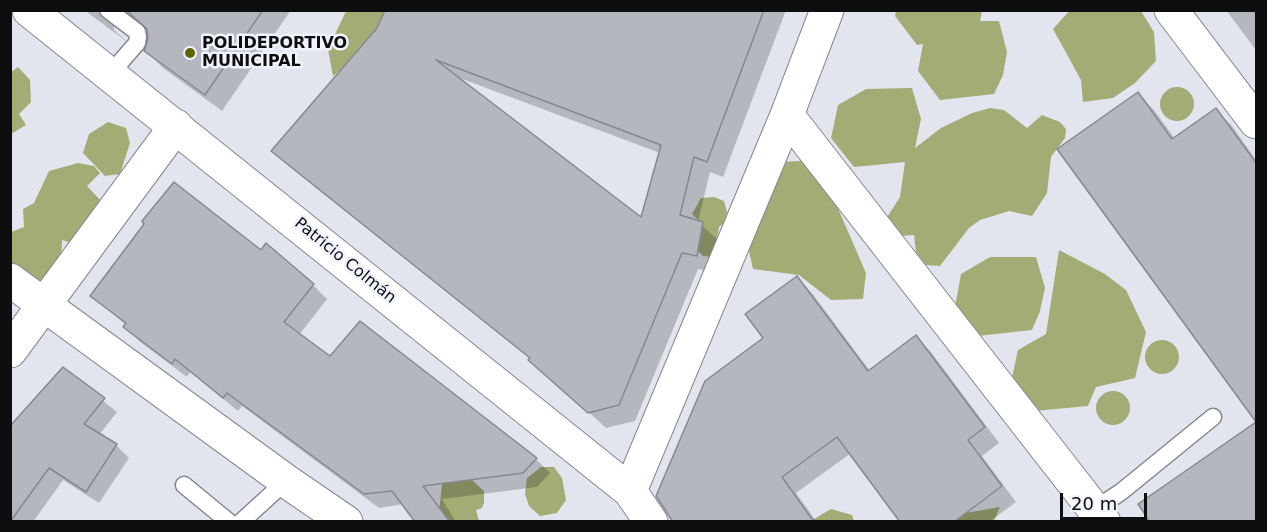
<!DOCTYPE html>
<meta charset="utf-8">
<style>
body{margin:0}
#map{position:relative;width:1267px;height:532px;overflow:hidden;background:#e3e5ee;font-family:"DejaVu Sans",sans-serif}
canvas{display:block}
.frame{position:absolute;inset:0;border:12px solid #0d0e10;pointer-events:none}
.scale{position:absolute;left:1060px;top:493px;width:87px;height:27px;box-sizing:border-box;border:3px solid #0d0e10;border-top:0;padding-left:8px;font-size:18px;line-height:21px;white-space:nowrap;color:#0d0e10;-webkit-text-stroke:4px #f0f3fb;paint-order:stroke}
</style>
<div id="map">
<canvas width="1267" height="532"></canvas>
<div class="frame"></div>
<div class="scale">20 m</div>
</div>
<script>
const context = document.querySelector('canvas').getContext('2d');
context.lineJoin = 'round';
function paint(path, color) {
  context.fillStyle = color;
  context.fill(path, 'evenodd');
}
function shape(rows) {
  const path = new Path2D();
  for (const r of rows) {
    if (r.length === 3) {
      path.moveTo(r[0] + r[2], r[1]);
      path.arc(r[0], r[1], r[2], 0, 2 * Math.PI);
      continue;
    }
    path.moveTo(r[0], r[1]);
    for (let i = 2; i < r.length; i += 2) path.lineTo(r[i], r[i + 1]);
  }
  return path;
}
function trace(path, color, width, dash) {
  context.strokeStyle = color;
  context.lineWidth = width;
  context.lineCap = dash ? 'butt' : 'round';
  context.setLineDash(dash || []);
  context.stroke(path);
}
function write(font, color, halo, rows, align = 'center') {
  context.font = font + ' "DejaVu Sans",sans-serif';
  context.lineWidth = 5;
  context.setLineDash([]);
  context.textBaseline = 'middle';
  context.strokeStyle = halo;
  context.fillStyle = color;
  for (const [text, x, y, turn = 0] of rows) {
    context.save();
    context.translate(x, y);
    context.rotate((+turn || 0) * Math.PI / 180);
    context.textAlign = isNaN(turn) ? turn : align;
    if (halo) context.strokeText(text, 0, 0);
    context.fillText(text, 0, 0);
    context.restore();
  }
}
const forest = shape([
 [1070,10,1141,11,1154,32,1156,61,1135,83,1113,98,1083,102,1081,80,1053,29],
 [346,11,396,11,387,34,333,76,328,49],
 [896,11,982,11,980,21,999,21,1007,52,1003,75,994,94,940,100,918,71,923,44,917,45,895,16],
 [18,67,30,80,31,102,19,114,26,125,11,134,11,72],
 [1177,104,17],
 [912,88,921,119,915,148,941,128,972,113,990,108,1004,110,1027,128,1042,115,1060,122,1066,129,1065,138,1051,157,1047,193,1032,216,1009,211,980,220,969,228,940,266,926,265,916,252,914,235,899,236,884,222,900,197,905,162,854,167,831,138,838,105,866,89],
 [108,122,126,128,130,143,120,174,105,176,83,153,89,134],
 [801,161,823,174,866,273,863,299,831,300,799,275,753,269,736,192,752,163],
 [78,163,94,166,100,173,87,186,102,202,71,243,62,240,61,261,51,275,33,289,11,268,11,232,24,227,23,209,34,203,49,171],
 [714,197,724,201,727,212,725,222,719,227,714,257,703,256,696,249,700,222,692,214,701,198],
 [1059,250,1105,274,1126,290,1146,332,1135,378,1096,387,1088,406,1034,411,1011,382,1018,350,1046,334],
 [990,257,1036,257,1045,288,1040,311,1032,330,978,336,955,307,961,274],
 [1162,357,17],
 [1113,408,17],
 [541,467,554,467,562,478,566,500,557,513,540,516,529,506,525,494,527,478],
 [455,477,472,480,484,491,484,503,482,508,476,510,479,521,438,522,442,484],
 [1000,507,994,521,922,521,948,516],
 [831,509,852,515,854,521,809,522]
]);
const shadow = shape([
 [84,10,291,10,222,111,163,68,146,51,150,39,149,32,133,18,121,17,114,26,114,30,130,44],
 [386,10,786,10,723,177,710,172,698,222,718,240,713,271,698,269,635,421,606,428,531,359,290,167,273,151,379,29],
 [457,77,660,153,642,220],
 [1226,10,1256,10,1256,50],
 [1138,94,1154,110,1175,139,1216,110,1232,126,1256,160,1256,420],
 [261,252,313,285,327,299,299,335,330,358,536,459,550,473,537,487,442,499,456,522,416,522,404,504,379,508,242,406,238,411,190,372,187,377,139,341,125,327,126,325,92,296],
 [797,278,812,293,870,371,916,337,931,352,999,443,982,456,1016,502,989,522,902,522,851,453,796,493,817,522,676,522],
 [63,369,117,412,99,435,116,445,129,458,99,503,63,480,33,522,10,522,10,429]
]);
const building = shape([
 [126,10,263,10,205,95,144,51,148,39,147,29,126,10],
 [385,10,764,10,707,162,694,157,680,215,703,222,697,256,682,253,619,405,588,413,528,360,530,358,271,151,377,28,385,10],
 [436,60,661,145,641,217,436,60],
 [1138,92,1172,139,1216,108,1257,164,1257,522,1150,522,1138,504,1256,422,1057,149,1138,92],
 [174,182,261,250,266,243,314,284,284,322,330,356,360,321,537,458,523,473,423,486,450,522,415,522,392,491,364,494,227,393,223,398,175,359,172,364,123,327,126,323,90,296,144,224,142,221,174,182],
 [797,276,868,371,916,335,985,427,968,440,1002,486,954,522,900,522,837,437,782,477,814,522,673,522,656,496,705,381,763,338,745,314,797,276],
 [63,367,105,398,84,424,117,444,86,492,49,468,10,522,10,426,63,367]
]);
const lane = shape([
 [108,10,137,32,138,37,137,43,110,74],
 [184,485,229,522],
 [1095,509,1121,492,1213,417],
 [241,522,286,481]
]);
const street = shape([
 [29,10,630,491,651,522],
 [1171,10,1256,122],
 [787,115,1104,522],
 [10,280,286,481,346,522],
 [10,351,176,126],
 [630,491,787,115,827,10]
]);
const markers = [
 [190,53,6,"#5e6606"]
];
const poiNames = [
 ["POLIDEPORTIVO",202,44],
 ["MUNICIPAL",202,62]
];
const streetNames = [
 ["Patricio Colmán",345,261,39]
];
paint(forest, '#a4ac76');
paint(shadow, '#0003');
paint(building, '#b5b7bf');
trace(building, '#868890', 1.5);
trace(lane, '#85878f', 19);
trace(street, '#85878f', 35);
trace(lane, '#fff', 16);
trace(street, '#fff', 33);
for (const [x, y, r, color] of markers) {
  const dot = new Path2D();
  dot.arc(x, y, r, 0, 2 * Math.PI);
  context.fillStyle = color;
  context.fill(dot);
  trace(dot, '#f0f3fb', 2);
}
write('bold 16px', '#0d0e10', '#f0f3fb', poiNames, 'left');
write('16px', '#0d0e10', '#f0f3fb', streetNames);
</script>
